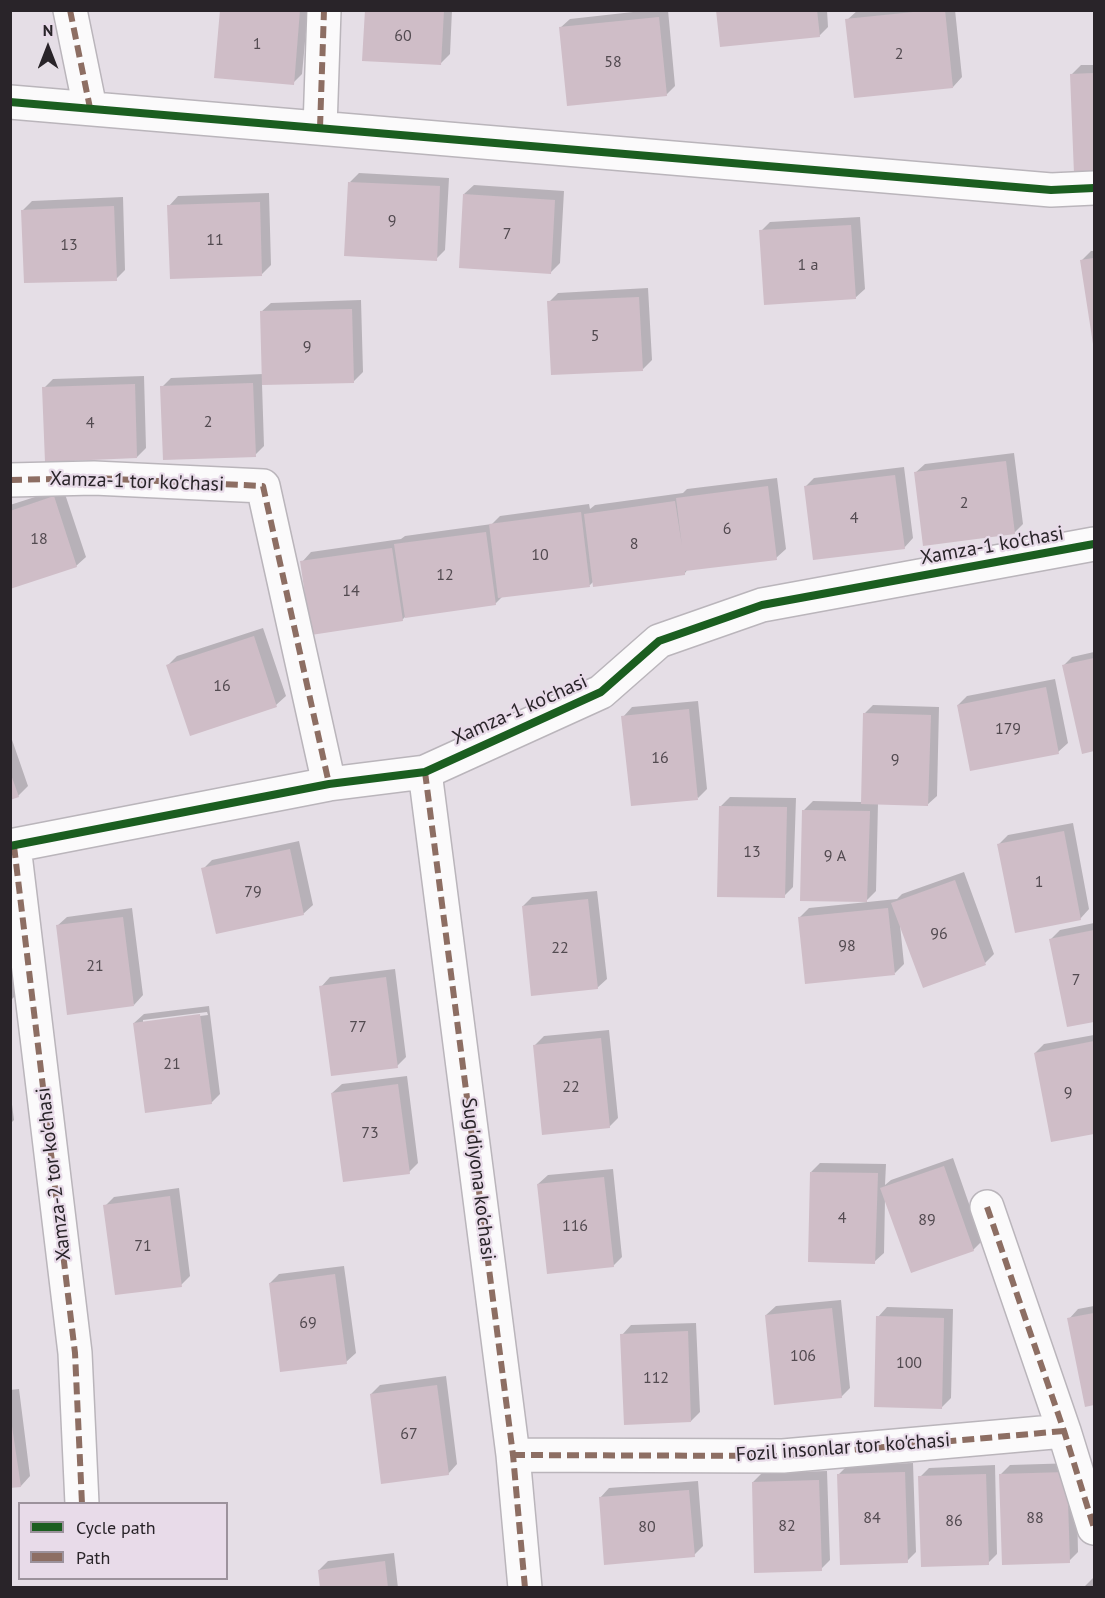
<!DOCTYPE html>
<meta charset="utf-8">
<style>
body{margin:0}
#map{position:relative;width:1105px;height:1598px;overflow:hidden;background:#e5dee6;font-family:"PT Sans",sans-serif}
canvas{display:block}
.frame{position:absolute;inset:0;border:12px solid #292429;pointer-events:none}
.legend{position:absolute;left:18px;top:1502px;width:210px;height:78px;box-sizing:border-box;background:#e8dbe9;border:2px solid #9c929c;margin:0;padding:8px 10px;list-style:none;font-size:18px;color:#292429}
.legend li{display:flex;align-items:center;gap:12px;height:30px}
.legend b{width:30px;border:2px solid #9c929c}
.north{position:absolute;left:18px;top:18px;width:60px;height:60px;-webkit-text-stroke:4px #e8dbe9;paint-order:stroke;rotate:0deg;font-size:16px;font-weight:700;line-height:24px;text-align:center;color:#292429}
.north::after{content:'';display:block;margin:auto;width:21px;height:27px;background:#292429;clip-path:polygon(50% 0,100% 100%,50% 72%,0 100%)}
</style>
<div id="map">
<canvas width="1105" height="1598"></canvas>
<div class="frame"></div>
<ul class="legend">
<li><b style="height:8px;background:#1b5e20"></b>Cycle path</li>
<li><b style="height:8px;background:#8d6e63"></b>Path</li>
</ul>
<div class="north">N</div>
</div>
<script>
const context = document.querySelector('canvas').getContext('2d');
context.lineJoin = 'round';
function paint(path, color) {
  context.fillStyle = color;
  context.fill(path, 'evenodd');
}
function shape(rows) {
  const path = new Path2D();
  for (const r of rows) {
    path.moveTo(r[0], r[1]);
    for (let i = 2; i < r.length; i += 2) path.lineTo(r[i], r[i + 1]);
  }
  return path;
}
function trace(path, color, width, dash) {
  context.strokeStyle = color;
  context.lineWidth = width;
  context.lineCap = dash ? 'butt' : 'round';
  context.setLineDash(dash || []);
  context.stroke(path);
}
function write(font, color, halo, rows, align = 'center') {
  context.font = font + ' "PT Sans",sans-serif';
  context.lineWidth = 4.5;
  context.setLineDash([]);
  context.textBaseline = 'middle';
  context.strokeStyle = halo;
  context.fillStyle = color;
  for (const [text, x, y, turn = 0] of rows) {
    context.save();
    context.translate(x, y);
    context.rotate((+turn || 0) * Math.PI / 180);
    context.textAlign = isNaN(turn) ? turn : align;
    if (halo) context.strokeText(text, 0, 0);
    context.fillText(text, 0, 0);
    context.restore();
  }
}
const shadow = shape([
 [222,10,308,10,302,74,293,83],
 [366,10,452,10,450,54,441,63],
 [651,10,668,10,675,86,666,95,560,28,570,19],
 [718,10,827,10,828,27,819,36],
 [858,10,955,10,962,77,953,87,847,20],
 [1081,65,1094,65,1094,172,1076,173,1071,75],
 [359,173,449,178,445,250,436,259,350,182],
 [474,185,564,191,560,263,551,272,464,194],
 [269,193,271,265,262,274,169,206,178,196],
 [123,197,125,270,116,279,23,210,32,201],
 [860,217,865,289,855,298,761,231,770,222],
 [1091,251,1094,251,1094,343,1082,260],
 [648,288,652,360,643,369,549,302,558,293],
 [361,300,363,372,354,381,262,384,264,446,255,455,162,387,171,378,263,374,261,312,271,303],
 [144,376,146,448,137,457,44,388,53,379],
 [1014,453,1023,524,1014,533,915,473,925,464],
 [904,467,913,538,904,548,805,487,814,478],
 [777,478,786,549,776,558,688,569,685,573,594,581,590,585,503,596,495,604,406,616,402,620,302,562,311,552,401,539,405,536,492,524,500,516,589,504,590,509,595,505,683,493,687,489],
 [63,488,86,557,76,566,10,587,10,505],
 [263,628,286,696,276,705,168,665,177,656],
 [1094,652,1094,750,1083,752,1063,666,1072,657],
 [1055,679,1068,743,1058,752,958,705,967,696],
 [698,701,707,789,698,798,623,717,632,707],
 [873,705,939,707,937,796,927,805,878,803,876,891,865,902,804,810,813,801,862,802,864,714],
 [10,734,28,786,18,796,10,798],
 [730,797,796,798,793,887,784,896,721,806],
 [1073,823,1089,909,1080,919,999,844,1008,835],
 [299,841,313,905,303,914,203,869,212,860],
 [964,872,994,954,985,963,900,925,904,964,895,973,800,917,809,908,897,899,902,894],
 [597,891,607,979,597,988,523,906,532,897],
 [10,903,20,991,10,1001],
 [132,908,143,995,134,1005,57,926,67,917],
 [1094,923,1094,1021,1068,1026,1051,939,1060,930],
 [395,969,406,1057,397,1066,321,987,330,977],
 [209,1006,220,1094,211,1103,134,1023,144,1014],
 [207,1012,208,1015,143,1023,143,1020],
 [609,1030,618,1118,609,1127,535,1045,544,1036],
 [1094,1035,1094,1132,1052,1141,1035,1053,1044,1044],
 [407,1076,418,1163,409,1172,332,1093,342,1084],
 [10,1089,14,1120,10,1124],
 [953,1158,982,1241,973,1250,885,1199,884,1253,874,1262,811,1172,820,1163,886,1164,885,1185,891,1180],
 [613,1169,622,1257,613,1266,538,1184,548,1175],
 [179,1188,190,1276,181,1285,105,1206,114,1197],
 [344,1266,356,1353,346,1362,270,1283,279,1274],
 [841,1300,850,1388,841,1397,766,1315,776,1306],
 [1094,1306,1094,1404,1086,1405,1069,1319,1078,1309],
 [887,1307,953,1309,951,1398,942,1407,878,1317],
 [696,1323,700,1412,691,1421,622,1335,631,1325],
 [446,1376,457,1464,448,1474,371,1394,380,1385],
 [19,1389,30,1476,21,1486,10,1487,10,1390],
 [913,1463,916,1552,907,1561,839,1474,848,1465],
 [1076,1463,1078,1552,1069,1561,1001,1474,1010,1465],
 [995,1465,997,1554,988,1563,920,1477,929,1468],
 [827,1471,830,1560,821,1569,753,1482,762,1473],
 [698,1481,703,1546,694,1555,600,1498,609,1488],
 [394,1553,398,1588,321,1588,319,1570,328,1561],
 [1094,1577,1094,1588,1085,1588,1085,1586]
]);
const building = shape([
 [220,10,300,10,294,85,214,78],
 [365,10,444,10,441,65,362,61],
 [716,10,817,10,820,37,720,47],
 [933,10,945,10,953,88,854,98,845,19],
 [659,17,667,96,567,106,559,27],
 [1094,73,1094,173,1074,174,1070,74],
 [348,182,440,186,437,261,344,256],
 [463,194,555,200,551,274,459,268],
 [260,202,262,276,170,279,167,205],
 [114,206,117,281,24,283,21,210],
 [851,225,856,299,764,305,759,230],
 [1094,258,1094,344,1093,344,1080,260],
 [639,297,643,371,551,375,547,301],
 [352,309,354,383,262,385,260,311],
 [253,383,256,457,163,460,160,386],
 [135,384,137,458,45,462,42,387],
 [1006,461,1015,534,923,546,914,472],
 [895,475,905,549,813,560,804,486],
 [768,486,777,560,685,571,685,575,593,587,584,514,675,501,682,546,676,498],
 [54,496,77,567,10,589,10,511],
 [581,512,590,587,498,598,489,524],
 [486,532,496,605,405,618,394,544],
 [392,548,403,621,311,635,300,561],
 [254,636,277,707,190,736,166,665],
 [1094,658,1094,751,1082,754,1062,665],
 [1046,687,1059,754,970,771,957,705],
 [689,709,698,800,631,806,621,716],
 [863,713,931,715,928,806,861,804],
 [10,772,19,797,10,800],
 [719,806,787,807,785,898,717,897],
 [802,810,870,811,867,902,800,901],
 [1064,831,1081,920,1015,933,997,844],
 [290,849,304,915,216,934,201,868],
 [955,880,986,965,923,988,891,903],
 [588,899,598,989,531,996,522,906],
 [888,908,895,975,805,984,798,917],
 [123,917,134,1006,67,1015,56,925],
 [1094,930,1094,1022,1067,1027,1049,939],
 [386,977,398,1068,331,1076,319,986],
 [200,1014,212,1104,145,1113,133,1023],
 [601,1038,610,1128,542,1135,533,1045],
 [1094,1041,1094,1134,1051,1142,1034,1053],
 [398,1084,410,1174,343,1182,331,1093],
 [944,1166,974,1251,911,1273,880,1188],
 [810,1172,878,1173,875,1264,808,1262],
 [604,1177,614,1267,547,1274,537,1184],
 [170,1196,182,1287,115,1295,103,1205],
 [335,1274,347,1364,280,1372,269,1283],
 [832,1308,842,1398,774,1405,765,1315],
 [1094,1313,1094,1405,1085,1407,1067,1318],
 [876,1316,944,1318,942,1409,874,1407],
 [688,1331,691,1422,624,1425,620,1334],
 [437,1385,449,1475,381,1484,370,1394],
 [10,1413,21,1487,10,1488],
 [905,1472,908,1563,840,1565,837,1474],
 [1067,1472,1070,1563,1002,1565,999,1474],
 [986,1474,989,1565,921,1567,918,1476],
 [819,1480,822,1571,754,1573,752,1482],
 [689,1490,695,1557,604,1565,599,1497],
 [385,1561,388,1588,320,1588,318,1570]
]);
const street = shape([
 [70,10,90,108],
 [10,102,1051,190,1094,188],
 [320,128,324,10],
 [10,480,94,478,263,486,329,784],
 [425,772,513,1455,525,1588],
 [10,846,329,784,425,772,601,692,659,641,762,605,1094,544],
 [14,846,75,1353,82,1504],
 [987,1207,1064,1431,1094,1528],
 [513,1455,783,1456,1064,1431]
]);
const quiet = shape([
 [70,10,90,108],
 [320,128,324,10],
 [10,480,94,478,263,486,329,784],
 [425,772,513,1455,525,1588],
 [14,846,75,1353,82,1504],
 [987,1207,1064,1431,1094,1528],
 [513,1455,783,1456,1064,1431]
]);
const cycleway = shape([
 [10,102,1051,190,1094,188],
 [10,846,329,784,425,772,601,692,659,641,762,605,1094,544]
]);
const numberNames = [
 ["60",403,36],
 ["1",257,44],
 ["2",899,54],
 ["58",613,62],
 ["9",392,221],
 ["7",507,234],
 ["11",215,240],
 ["13",69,245],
 ["1 а",808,265],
 ["5",595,336],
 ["9",307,347],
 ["2",208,422],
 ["4",90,423],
 ["2",964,503],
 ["4",854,518],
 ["6",727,529],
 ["18",39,539],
 ["8",634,544],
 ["10",540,555],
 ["12",445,575],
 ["14",351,591],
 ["16",222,686],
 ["179",1008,729],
 ["16",660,758],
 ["9",895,760],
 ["13",752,852],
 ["9 А",835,856],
 ["1",1039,882],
 ["79",253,892],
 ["96",939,934],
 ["98",847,946],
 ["22",560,948],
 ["21",95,966],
 ["7",1076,980],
 ["77",358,1027],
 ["21",172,1064],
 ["22",571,1087],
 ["9",1068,1093],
 ["73",370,1133],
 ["4",842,1218],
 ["89",927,1220],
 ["116",575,1226],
 ["71",143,1246],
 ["69",308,1323],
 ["106",803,1356],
 ["100",909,1363],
 ["112",656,1378],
 ["67",409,1434],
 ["84",872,1518],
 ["88",1035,1518],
 ["86",954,1521],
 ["82",787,1526],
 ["80",647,1527]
];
const streetNames = [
 ["Xamza-1 tor ko'chasi",137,482,2],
 ["Xamza-1 ko'chasi",992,546,-10],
 ["Xamza-1 ko'chasi",520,710,-24],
 ["Xamza-2 tor ko'chasi",54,1174,-97],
 ["Sug'diyona ko'chasi",478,1179,83],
 ["Fozil insonlar tor ko'chasi",843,1448,-4]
];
paint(shadow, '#0003');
paint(building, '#cfbdc7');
trace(street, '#bab5bb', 36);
trace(street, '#fbfafb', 33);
trace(quiet, '#8d6e63', 6, [12, 6]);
trace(cycleway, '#1b5e20', 8);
write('16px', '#524a50', null, numberNames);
write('20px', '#292429', '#e8dbe9', streetNames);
</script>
